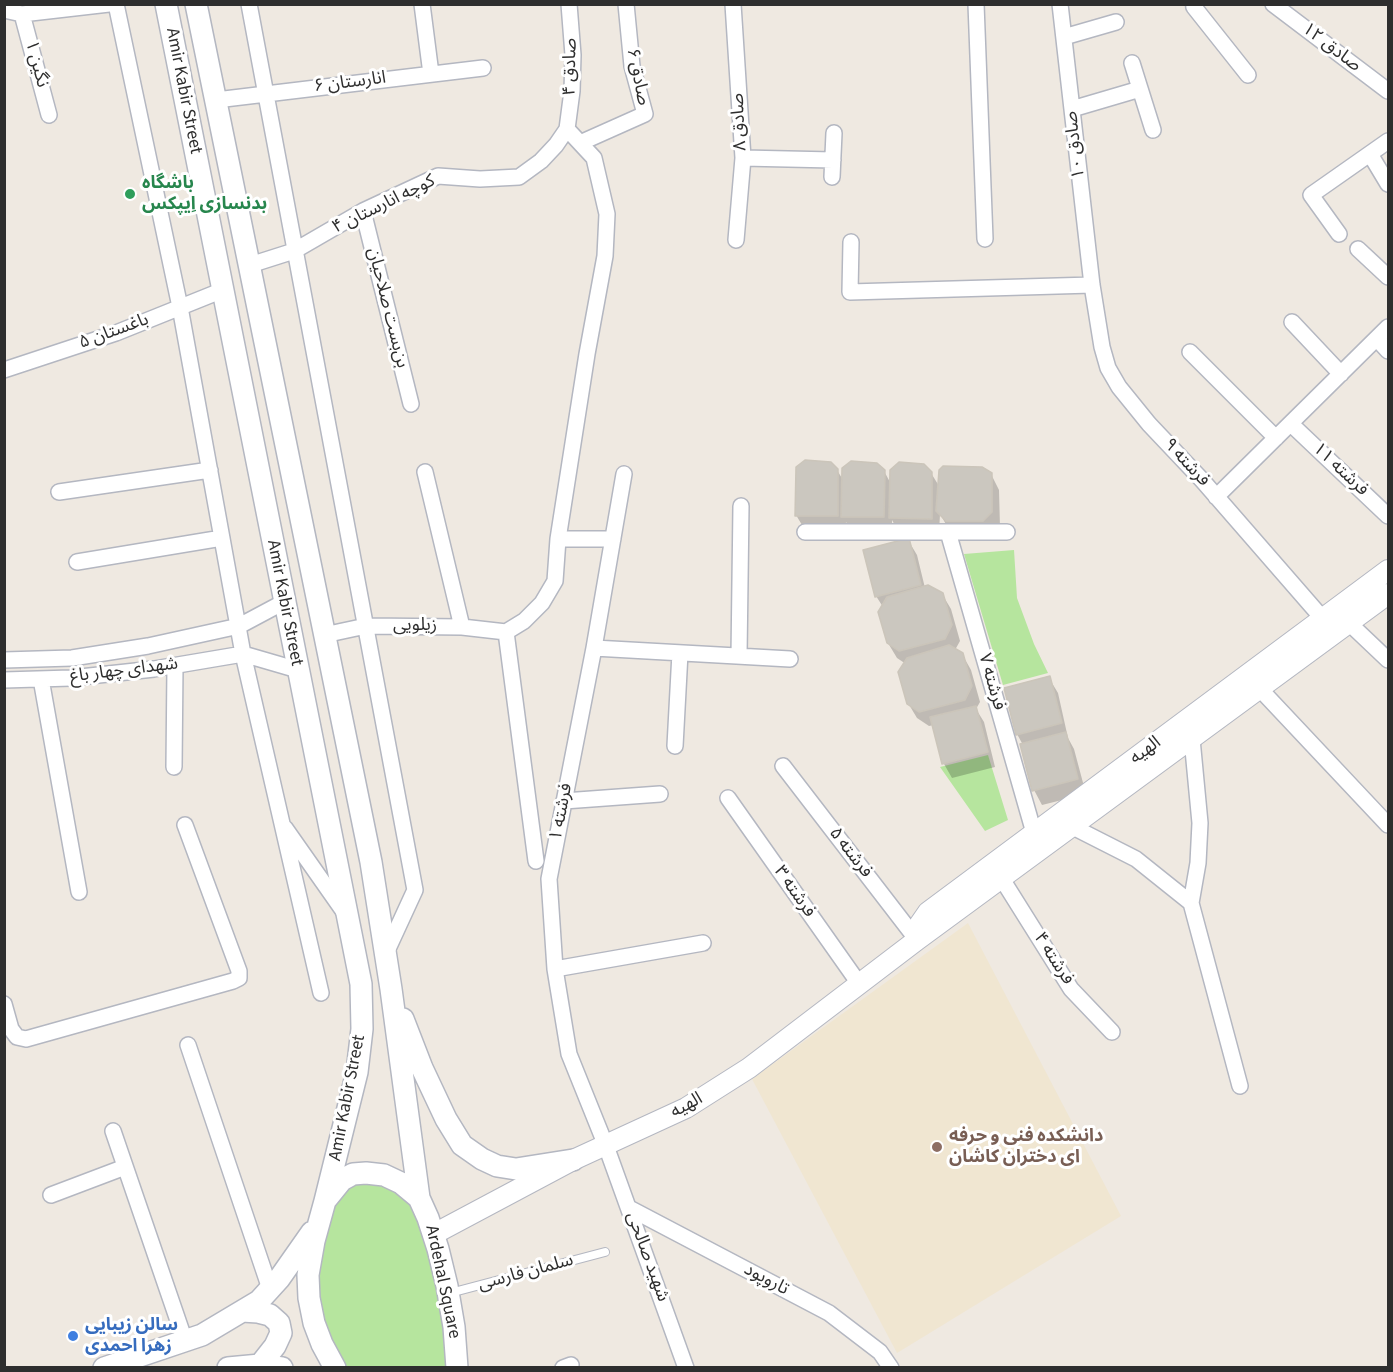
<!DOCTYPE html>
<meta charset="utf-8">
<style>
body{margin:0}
#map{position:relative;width:1393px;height:1372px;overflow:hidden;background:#efe9e1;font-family:"Source Sans 3",sans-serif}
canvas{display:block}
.frame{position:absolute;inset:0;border:6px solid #2e2e2e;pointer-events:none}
</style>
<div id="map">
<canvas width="1393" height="1372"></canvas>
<div class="frame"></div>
</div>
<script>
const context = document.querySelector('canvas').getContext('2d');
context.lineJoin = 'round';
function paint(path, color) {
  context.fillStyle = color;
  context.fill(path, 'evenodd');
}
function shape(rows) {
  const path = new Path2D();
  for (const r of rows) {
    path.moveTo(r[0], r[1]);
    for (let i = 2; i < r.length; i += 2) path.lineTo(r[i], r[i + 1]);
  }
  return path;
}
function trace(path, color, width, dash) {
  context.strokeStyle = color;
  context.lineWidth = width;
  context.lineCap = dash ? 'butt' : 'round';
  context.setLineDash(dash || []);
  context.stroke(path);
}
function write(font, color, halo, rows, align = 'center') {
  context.font = font + ' "Source Sans 3","Noto Sans Arabic",sans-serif';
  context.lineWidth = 6;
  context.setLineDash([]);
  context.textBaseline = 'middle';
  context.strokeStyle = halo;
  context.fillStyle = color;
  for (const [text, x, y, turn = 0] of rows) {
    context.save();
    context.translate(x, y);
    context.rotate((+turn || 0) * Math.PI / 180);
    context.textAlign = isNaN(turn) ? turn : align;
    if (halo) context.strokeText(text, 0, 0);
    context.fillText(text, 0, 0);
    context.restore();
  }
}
const education = shape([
 [968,923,1121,1216,897,1353,752,1079]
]);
const green = shape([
 [1014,550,1017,598,1034,644,1048,673,1003,685,964,554],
 [988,755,1008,820,985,831,940,767],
 [383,1178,422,1211,454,1367,339,1368,317,1323,317,1242,343,1184]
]);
const shadow = shape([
 [837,470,843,480,884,471,891,484,931,473,939,486,991,474,999,490,1000,527,947,526,940,514,939,533,899,533,892,520,892,532,851,531,846,522,845,531,805,530,796,515],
 [908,540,917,555,925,588,942,594,951,609,960,641,955,650,962,654,971,670,980,702,976,709,984,722,995,767,952,778,944,764,934,725,929,726,917,718,908,703,906,664,897,658,888,643,883,607,876,596],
 [1049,678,1058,693,1068,738,1074,749,1086,794,1042,805,1034,790,1023,745,1017,734]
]);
const building = shape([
 [805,460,831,462,838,469,838,516,795,516,796,467,805,460],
 [851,461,877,463,885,470,884,517,841,517,842,468,851,461],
 [899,462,924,464,932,472,932,519,889,518,890,470,899,462],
 [943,466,982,467,992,473,992,512,983,521,946,521,936,511,939,470,943,466],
 [909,538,921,585,875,597,863,550,909,538],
 [928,585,943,593,952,625,945,639,899,651,887,643,878,612,887,597,928,585],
 [949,645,963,653,972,686,965,700,919,712,907,704,898,672,907,658,949,645],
 [1050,676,1062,723,1016,735,1004,688,1050,676],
 [976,706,988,752,942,764,930,717,976,706],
 [1066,732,1078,779,1032,791,1020,744,1066,732]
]);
const service = shape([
 [450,1293,605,1252]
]);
const minor = shape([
 [116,4,180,307,243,654,321,993],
 [249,4,415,890,386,953],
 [422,4,431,74],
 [733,4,743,158,736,240],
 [976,4,985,239],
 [1060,4,1092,285,1102,347,1108,368,1119,387,1149,424,1202,480,1323,619],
 [1196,4,1194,7,1248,75],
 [1273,4,1388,91],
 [4,10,22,14,109,4],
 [22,14,49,115],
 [1064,37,1116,22],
 [1132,63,1153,130],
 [216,100,483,68],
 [1072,109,1140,89],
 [580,143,645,114,632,66,626,4],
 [1370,154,1388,184],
 [743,158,833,160],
 [832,177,834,133],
 [363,211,411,404],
 [1339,234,1311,195,1388,141],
 [851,242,850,292,1092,285],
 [1358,249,1388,277],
 [250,265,294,251,363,211,438,176,480,179,519,177,541,161,556,145,567,129,572,91,573,55,569,4],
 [1292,322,1341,374],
 [1377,339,1388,351],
 [1190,352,1276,438],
 [4,370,116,333,223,290],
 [1291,424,1388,516],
 [425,472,462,627],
 [624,474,594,648,549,879,555,969,569,1054,606,1146,686,1368],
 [59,492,210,470],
 [1216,497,1388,327],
 [805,532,1007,532],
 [948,532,1034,833],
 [558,539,613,539],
 [77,562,222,538],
 [1349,623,1388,660],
 [506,632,524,621,542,603,555,581,558,539,587,354,605,256,607,214,594,158,567,129],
 [506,632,536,861],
 [324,635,366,626,462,627,506,632],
 [594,648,790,659],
 [739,656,741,506],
 [4,660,72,658,148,646,239,626,284,602],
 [41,679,79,892],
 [4,680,71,678,154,669,243,654,298,670],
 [1260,689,1388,825],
 [675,746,680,653],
 [783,766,917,940],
 [174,767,175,666],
 [728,798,860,985],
 [564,801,660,794],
 [1073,827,1136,859,1191,903,1240,1086],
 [285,828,344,912],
 [1002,879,1071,989,1112,1032],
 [1191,903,1198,863,1200,823,1192,739],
 [555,969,703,943],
 [4,1004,11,1029,17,1037,26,1039,233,981,239,978,239,971,185,825],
 [188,1045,270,1289],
 [113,1131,185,1341],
 [51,1195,125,1167],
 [629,1208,829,1313,880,1352,891,1368],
 [563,1368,571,1365]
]);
const tertiary = shape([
 [917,940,919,925,928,912,1388,570],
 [434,1234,573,1160,686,1108,749,1068,917,940,1388,594]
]);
const secondary = shape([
 [166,4,361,984,362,1029,357,1072,325,1201],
 [196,4,371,862,391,989,419,1198],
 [403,1019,422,1068,446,1119,462,1145,482,1159,497,1166,516,1169,573,1160],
 [242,1311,258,1312,270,1315,279,1323,281,1333,275,1346,260,1365],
 [104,1368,202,1335,259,1301,279,1279,312,1232],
 [228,1368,260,1365,282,1368],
 [335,1368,322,1344,314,1323,309,1298,308,1275,314,1241,325,1201,342,1180,353,1174,366,1173,384,1175,401,1183,419,1198,428,1218,438,1249,447,1286,454,1327,457,1368]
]);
const markers = [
 [130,194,6,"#2e9e5b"],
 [937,1147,6,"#8d6e63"],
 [73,1336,6,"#3f7fe0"]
];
const streetNames = [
 ["صادق ۱۲",1331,48,37],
 ["نگین ۱",36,64,75],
 ["صادق ۴",571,67,-89],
 ["صادق ۶",637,77,78],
 ["انارستان ۶",350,83,-7],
 ["Amir Kabir Street",183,91,79],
 ["صادق ۸",740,122,-93],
 ["صادق ۱۰",1076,145,-97],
 ["کوچه انارستان ۴",384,205,-26],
 ["بن‌بست صلاحیان",387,308,76],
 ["باغستان ۵",114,332,-20],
 ["فرشته ۹",1186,463,47],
 ["فرشته ۱۱",1340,470,43],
 ["Amir Kabir Street",284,603,79],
 ["زیلویی",415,626],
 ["شهدای چهار باغ",124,671,-7],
 ["فرشته ۷",991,682,74],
 ["الهیه",1146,751,-37],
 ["فرشته ۱",562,812,-79],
 ["فرشته ۵",850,853,52],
 ["فرشته ۳",794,892,55],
 ["فرشته ۴",1053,959,57],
 ["Amir Kabir Street",348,1098,-79],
 ["الهیه",687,1106,-29],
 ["شهید صالحی",647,1257,70],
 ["سلمان فارسی",526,1273,-15],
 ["تاروپود",766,1280,28],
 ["Ardehal Square",442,1282,78]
];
const leisureNames = [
 ["باشگاه",142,184],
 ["بدنسازی اِیپکس",142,205]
];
const educationNames = [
 ["دانشکده فنی و حرفه",949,1137],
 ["ای دختران کاشان",949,1158]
];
const shopNames = [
 ["سالن‌ زیبایی",85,1326],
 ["زهرا احمدی",85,1347]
];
paint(education, '#f0e6d1');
paint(green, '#b6e59e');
paint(shadow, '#0003');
paint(building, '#cbc7bf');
trace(building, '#cbc5ba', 1.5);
trace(service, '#b4b7c1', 10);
trace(minor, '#b4b7c1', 18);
trace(tertiary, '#b4b7c1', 22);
trace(secondary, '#b4b7c1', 24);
trace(service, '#fff', 8);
trace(minor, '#fff', 15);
trace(tertiary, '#fff', 20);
trace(secondary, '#fff', 21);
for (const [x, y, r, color] of markers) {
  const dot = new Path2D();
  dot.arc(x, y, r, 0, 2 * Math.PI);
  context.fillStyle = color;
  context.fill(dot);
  trace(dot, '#fff', 2);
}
write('18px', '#2e2e2e', '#fff', streetNames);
write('bold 18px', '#27864d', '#fff', leisureNames, 'left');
write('bold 18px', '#785e54', '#fff', educationNames, 'left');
write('bold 18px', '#366cbe', '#fff', shopNames, 'left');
</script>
